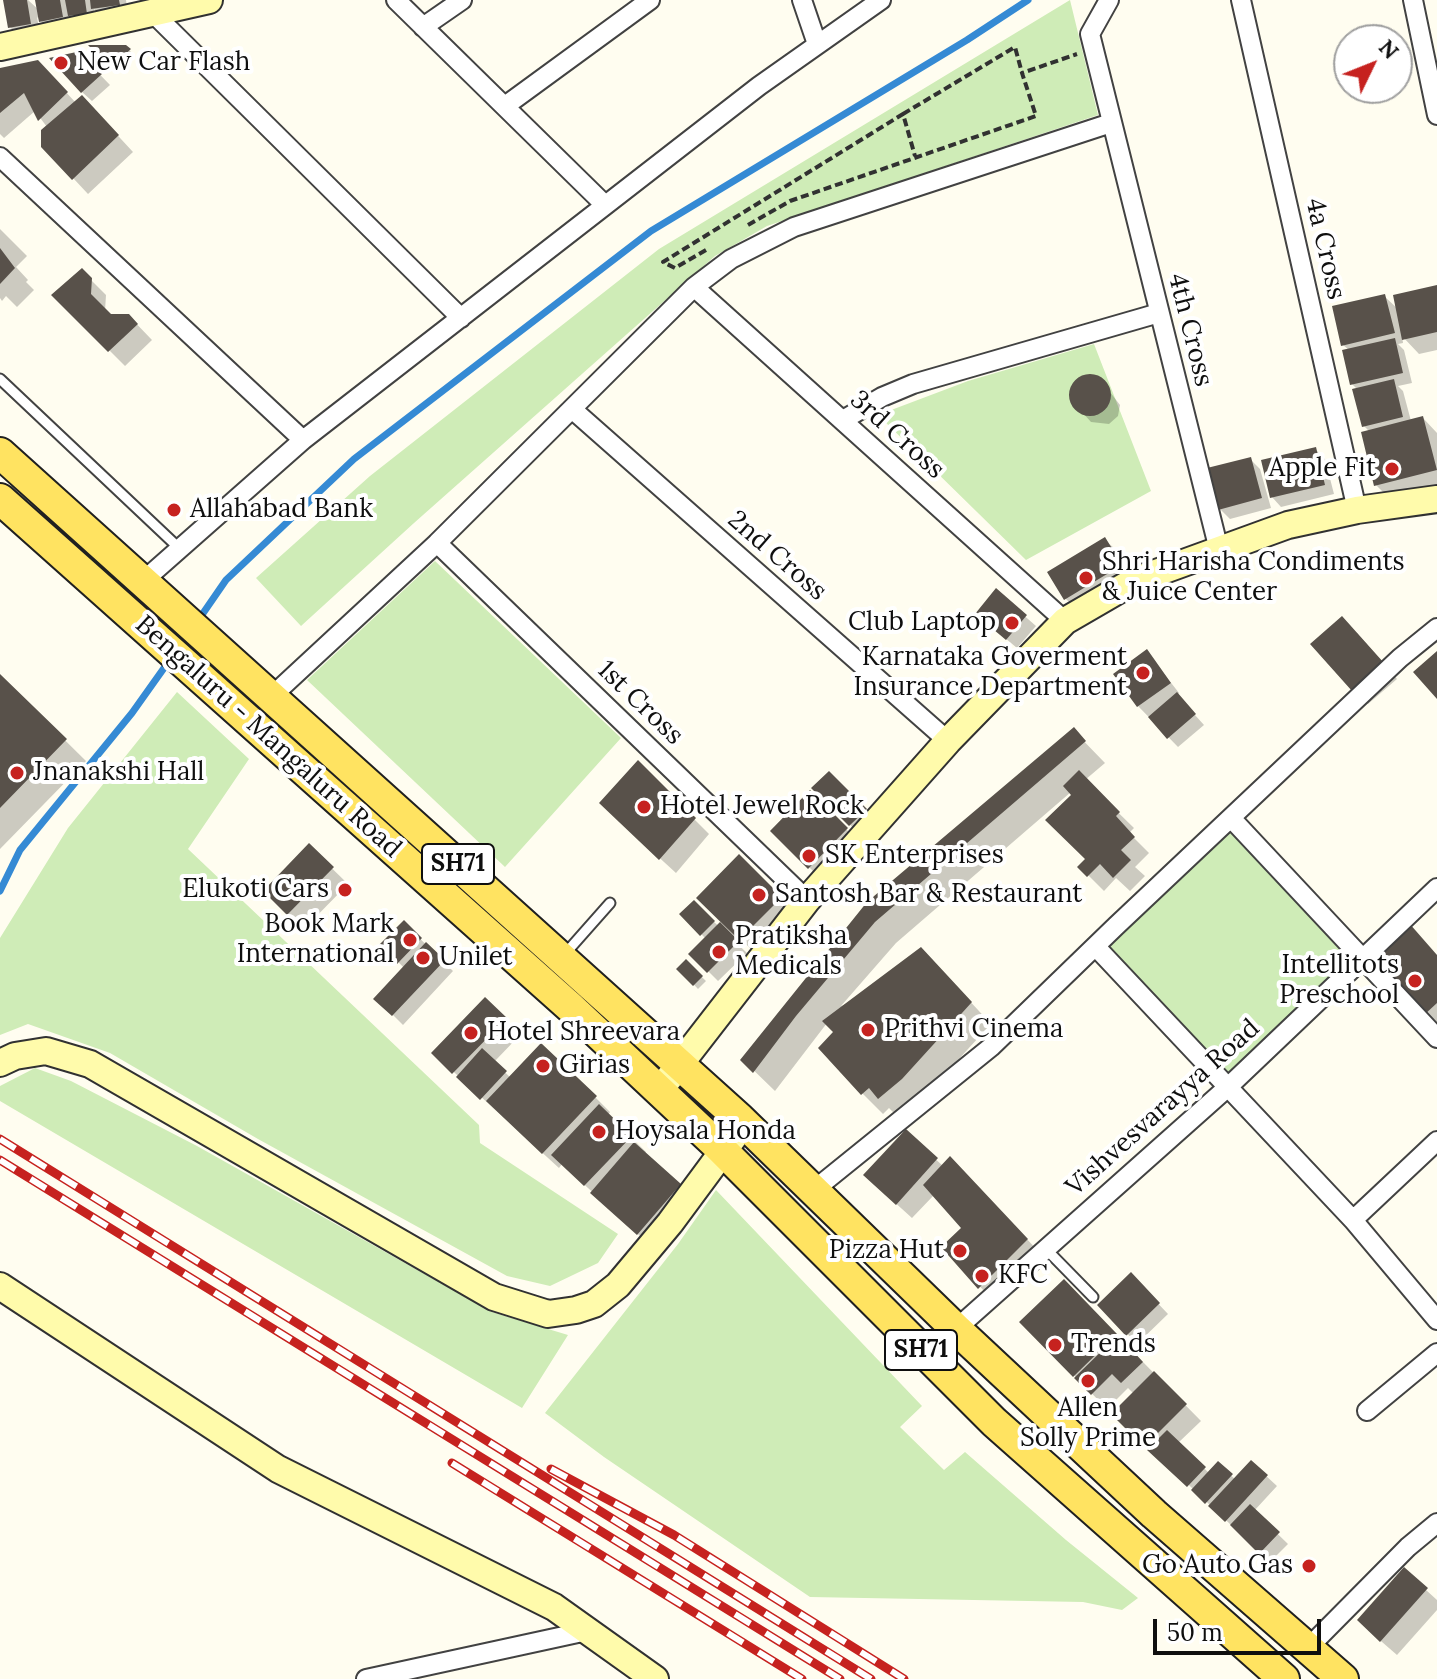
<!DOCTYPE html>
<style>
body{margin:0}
#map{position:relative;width:1437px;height:1679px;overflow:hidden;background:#fffdf0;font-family:Lora,serif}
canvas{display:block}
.north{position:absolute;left:1333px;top:24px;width:80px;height:80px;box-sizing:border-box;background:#fff;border:2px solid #9f9f9f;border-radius:50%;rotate:47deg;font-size:22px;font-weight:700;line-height:32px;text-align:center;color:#0f0f0f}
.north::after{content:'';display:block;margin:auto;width:28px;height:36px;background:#c6221f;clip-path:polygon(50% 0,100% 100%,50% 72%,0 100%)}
.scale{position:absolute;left:1153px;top:1619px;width:168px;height:36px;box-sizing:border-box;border:4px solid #0f0f0f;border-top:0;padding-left:10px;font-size:24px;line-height:28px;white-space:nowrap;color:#0f0f0f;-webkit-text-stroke:6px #fff;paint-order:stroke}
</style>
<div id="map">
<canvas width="1437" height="1679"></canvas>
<div class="north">N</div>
<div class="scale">50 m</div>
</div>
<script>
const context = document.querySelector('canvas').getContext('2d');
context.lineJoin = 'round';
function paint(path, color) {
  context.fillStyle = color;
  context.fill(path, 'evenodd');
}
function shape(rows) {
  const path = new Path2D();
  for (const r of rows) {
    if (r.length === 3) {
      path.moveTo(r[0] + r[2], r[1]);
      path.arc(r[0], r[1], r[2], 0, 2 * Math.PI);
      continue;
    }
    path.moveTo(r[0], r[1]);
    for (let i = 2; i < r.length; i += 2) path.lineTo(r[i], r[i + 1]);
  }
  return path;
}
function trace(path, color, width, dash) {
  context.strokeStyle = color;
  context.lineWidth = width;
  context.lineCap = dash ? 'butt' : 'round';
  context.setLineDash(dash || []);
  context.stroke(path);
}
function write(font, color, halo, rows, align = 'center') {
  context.font = font + ' Lora,serif';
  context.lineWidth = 8;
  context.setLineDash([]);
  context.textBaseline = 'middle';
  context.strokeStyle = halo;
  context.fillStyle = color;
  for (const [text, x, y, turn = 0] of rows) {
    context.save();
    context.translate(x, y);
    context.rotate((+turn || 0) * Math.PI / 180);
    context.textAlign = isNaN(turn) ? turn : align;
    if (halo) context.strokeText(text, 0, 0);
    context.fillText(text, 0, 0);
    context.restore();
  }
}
const green = shape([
 [1070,0,1098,115,767,226,715,256,414,523,301,626,256,578,370,476,659,249],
 [1094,344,1151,491,1026,560,878,415,968,381],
 [435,561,621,738,505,867,307,680],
 [177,692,249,759,188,849,479,1125,480,1143,618,1234,598,1263,550,1286,507,1276,258,1139,110,1053,28,1024,0,1035,0,938,68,828],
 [1231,830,1352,959,1227,1076,1106,950],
 [35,1068,71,1081,197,1146,492,1312,568,1335,522,1408,0,1101,0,1086],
 [716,1190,922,1406,900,1427,944,1470,965,1452,1066,1540,1138,1598,1122,1610,1083,1602,810,1597,604,1457,545,1413,678,1244]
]);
const shadow = shape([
 [9,0,28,0,40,11,38,0,126,0,128,14,103,18,94,9,96,23,79,25,70,16,72,27,51,31,37,17,40,34,20,37,10,27],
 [93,47,126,47,134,55,116,71],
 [80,54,110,85,92,101,82,92],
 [0,70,53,78,76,103,97,113,133,152,88,194,73,178,47,127,35,111,4,138,0,134],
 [0,229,27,256,16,267,28,280,26,282,34,290,17,307,6,296,2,301,0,298],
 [82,271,106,295,105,311,111,316,129,316,152,340,125,366,54,295],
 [1437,288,1437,350,1419,354,1402,336,1403,343,1398,344,1404,350,1412,383,1398,386,1403,391,1411,421,1423,418,1437,433,1437,489,1391,500,1376,485,1370,432,1364,426,1358,390,1352,384,1349,350,1343,345,1384,296,1398,309],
 [1087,377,1100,379,1120,405,1118,416,1109,424,1091,422,1072,401,1073,388,1082,379],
 [1315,449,1325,459,1334,494,1281,507,1272,497],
 [1250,459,1260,469,1271,508,1230,519,1220,509],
 [1105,540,1115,549,1130,576,1075,608,1065,598],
 [996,591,1036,626,1017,648,987,623],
 [1357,633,1397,679,1368,704,1353,689],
 [1147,652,1179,693,1177,695,1204,725,1178,747,1138,706],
 [0,676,86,761,0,849],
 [1073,730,1105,763,1085,780,1134,828,1129,833,1149,853,1135,867,1145,876,1130,891,1116,878,1104,891,1080,867,1088,859,1074,795,1071,792,896,943,841,1006,941,970,991,1024,922,1099,899,1118,889,1108,883,1114,862,1093,836,1032,827,1023,775,1091,743,1060,869,904],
 [638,763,709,834,676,873,616,818],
 [829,773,875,820,860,835,814,788],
 [810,793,862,845,824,882,773,831],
 [309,846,348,884,304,929,265,891],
 [739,857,796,913,756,954,699,898],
 [694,903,747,953,718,981,691,954,706,939,682,914],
 [404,923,453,971,403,1025,376,998,404,968,382,945],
 [1437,956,1437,1025,1375,960],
 [686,962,706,981,698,989,679,969],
 [485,1000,520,1035,494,1062,511,1078,595,1097,610,1112,608,1115,646,1152,644,1154,695,1201,653,1248,562,1164,559,1168,433,1053],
 [906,1132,943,1166,965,1174,1042,1255,995,1303,944,1247,963,1228,934,1195,912,1218,881,1190],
 [1131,1275,1168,1314,1137,1344,1100,1305],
 [1079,1297,1201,1421,1178,1443,1209,1473,1218,1464,1236,1480,1252,1463,1277,1486,1254,1511,1288,1544,1270,1562,1114,1414,1134,1394,1128,1388,1107,1409,1022,1322],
 [1404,1570,1437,1600,1437,1610,1397,1655,1374,1635]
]);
const stream = shape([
 [197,622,226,580,354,459,651,231,967,40,1028,0],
 [0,891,20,850,132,713,169,661]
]);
const building = shape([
 [3,0,27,0,31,24,8,28],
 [35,0,60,0,63,17,39,22],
 [65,0,85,0,87,14,68,16],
 [90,0,119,0,120,5,91,9],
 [88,45,126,45,131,49,110,68],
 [81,51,102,74,81,93,49,58],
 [38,60,68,92,38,121,24,93,0,113,0,68],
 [82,95,119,135,72,180,41,147,41,130],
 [0,248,15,268,0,284],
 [82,268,92,278,91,294,111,314,129,314,138,324,108,352,51,295],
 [1437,285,1437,332,1402,340,1393,295],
 [1385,294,1395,333,1341,346,1332,306],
 [1395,338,1403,373,1350,385,1342,350],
 [1090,395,21],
 [1394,379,1403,417,1362,427,1352,389],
 [1423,416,1437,470,1374,486,1361,432],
 [1316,447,1325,485,1270,498,1261,460],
 [1251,457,1262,498,1218,510,1207,468],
 [1105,537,1122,565,1064,600,1047,572],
 [996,588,1027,615,1006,640,975,614],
 [1342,616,1384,663,1352,691,1310,644],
 [1147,649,1171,683,1137,707,1113,674],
 [1437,651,1437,699,1413,672],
 [0,674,67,739,0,808],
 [1177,692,1196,714,1167,739,1148,717],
 [1074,727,1086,741,875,922,796,1016,753,1073,740,1060,867,902],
 [638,760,696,818,659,860,599,803],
 [1079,770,1120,812,1116,816,1135,837,1121,850,1131,860,1113,878,1100,864,1087,877,1077,867,1085,859,1045,820,1071,795,1063,786],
 [829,771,867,809,849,826,811,788],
 [810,790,848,828,808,869,770,831],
 [309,843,334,867,287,915,263,891],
 [739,854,782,897,739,940,696,898],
 [694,900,715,921,700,936,679,914],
 [404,920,422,938,397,964,379,945],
 [720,922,739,941,707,973,688,954],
 [1409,923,1437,955,1437,1003,1424,1015,1372,959],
 [426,942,445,960,392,1016,373,999],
 [921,947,972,1002,902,1079,878,1099,869,1088,861,1095,818,1048,833,1032,822,1021],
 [686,959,703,976,693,986,676,969],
 [485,997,507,1018,452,1074,431,1053],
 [541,1043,597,1096,542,1154,486,1101],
 [482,1048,507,1071,480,1100,456,1077],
 [599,1104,632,1136,584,1186,551,1155],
 [906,1129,938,1158,896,1205,863,1175],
 [634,1142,681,1184,637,1235,590,1193],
 [950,1156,1028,1239,978,1289,941,1247,961,1228,923,1185],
 [1131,1272,1160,1303,1126,1336,1097,1305],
 [1064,1279,1117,1334,1073,1377,1019,1322],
 [1118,1335,1143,1362,1121,1383,1112,1374,1091,1395,1074,1378],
 [1154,1371,1187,1404,1144,1447,1111,1414],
 [1167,1430,1206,1467,1187,1487,1147,1450],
 [1251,1460,1268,1475,1225,1522,1208,1506],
 [1218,1461,1233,1474,1205,1504,1191,1490],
 [1250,1504,1280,1532,1259,1554,1230,1525],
 [1404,1567,1428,1588,1380,1642,1357,1620]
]);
const path = shape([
 [903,114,1015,47,1022,73],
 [748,225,790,201,1036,116,1022,73,1077,54],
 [706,250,675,268,663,262,903,114,915,156]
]);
const lane = shape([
 [0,379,180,549],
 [564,955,610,903],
 [1046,1249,1093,1297]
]);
const street = shape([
 [396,0,605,205],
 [802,0,817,44],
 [1109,0,1090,34,1219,550],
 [1241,0,1357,510],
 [1413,0,1437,115],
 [154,14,461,318],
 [423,27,462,0],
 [505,106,650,0],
 [0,157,303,440],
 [694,287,1065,621],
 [572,409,948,741],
 [843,420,882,397,913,384,1159,313],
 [437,543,807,900],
 [142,582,303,440,759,86,881,0],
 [272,696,437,543,694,287,731,259,794,227,1111,123],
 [1231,818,1437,1038],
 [1096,947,1353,1220,1437,1320],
 [814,1190,991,1047,1116,926,1400,658,1437,628],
 [1353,1220,1437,1141],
 [956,1329,1228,1087,1437,888],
 [1367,1411,1437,1353],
 [1308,1648,1408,1547,1437,1523],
 [366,1679,587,1631]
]);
const secondary = shape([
 [0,47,209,0],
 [0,1063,15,1056,46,1051,90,1064,494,1297,548,1314,576,1310,594,1304,618,1285,670,1223,744,1123],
 [659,1091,807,900,948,741,1065,621,1134,581,1288,525,1357,510,1437,499],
 [0,1286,278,1469,554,1607,655,1679]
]);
const primary = shape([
 [0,453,740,1119,956,1329,1154,1514,1343,1679],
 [0,499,570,1007,716,1144,994,1422,1284,1679]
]);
const rail = shape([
 [0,1139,871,1679],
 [0,1160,840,1679],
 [452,1463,802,1679],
 [551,1469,674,1535,904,1679]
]);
const markers = [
 [61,63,8,"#c6221f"],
 [1392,469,8,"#c6221f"],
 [174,510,8,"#c6221f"],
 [1086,578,8,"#c6221f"],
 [1012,623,8,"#c6221f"],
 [1143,673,8,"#c6221f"],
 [17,773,8,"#c6221f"],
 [644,807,8,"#c6221f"],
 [809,856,8,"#c6221f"],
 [345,890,8,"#c6221f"],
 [759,895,8,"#c6221f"],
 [410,940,8,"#c6221f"],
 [719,952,8,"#c6221f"],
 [423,958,8,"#c6221f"],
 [1415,981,8,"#c6221f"],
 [868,1030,8,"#c6221f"],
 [471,1033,8,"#c6221f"],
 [543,1066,8,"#c6221f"],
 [599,1132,8,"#c6221f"],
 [960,1251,8,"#c6221f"],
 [982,1276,8,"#c6221f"],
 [1055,1345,8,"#c6221f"],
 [1088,1381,8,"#c6221f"],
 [1309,1566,8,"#c6221f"]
];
const shields = [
 [458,864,72],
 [921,1350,72]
];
const shieldNames = [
 ["SH71",458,864],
 ["SH71",921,1350]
];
const poiNames = [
 ["New Car Flash",77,63],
 ["Apple Fit",1376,469,"right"],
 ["Allahabad Bank",190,510],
 ["Shri Harisha Condiments",1102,563],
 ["& Juice Center",1102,593],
 ["Club Laptop",996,623,"right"],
 ["Karnataka Goverment",1127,658,"right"],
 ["Insurance Department",1127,688,"right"],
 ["Jnanakshi Hall",33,773],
 ["Hotel Jewel Rock",660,807],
 ["SK Enterprises",825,856],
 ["Elukoti Cars",329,890,"right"],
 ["Santosh Bar & Restaurant",775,895],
 ["Book Mark",394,925,"right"],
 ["International",394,955,"right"],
 ["Pratiksha",735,937],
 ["Medicals",735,967],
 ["Unilet",439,958],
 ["Intellitots",1399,966,"right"],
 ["Preschool",1399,996,"right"],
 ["Prithvi Cinema",884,1030],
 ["Hotel Shreevara",487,1033],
 ["Girias",559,1066],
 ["Hoysala Honda",615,1132],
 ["Pizza Hut",944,1251,"right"],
 ["KFC",998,1276],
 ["Trends",1071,1345],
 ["Allen",1088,1409,"center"],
 ["Solly Prime",1088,1439,"center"],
 ["Go Auto Gas",1293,1566,"right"]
];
const streetNames = [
 ["4a Cross",1325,249,77],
 ["4th Cross",1190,330,76],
 ["3rd Cross",897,435,42],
 ["2nd Cross",777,556,41],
 ["1st Cross",640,703,44],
 ["Bengaluru - Mangaluru Road",268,737,42],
 ["Vishvesvarayya Road",1163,1108,-42]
];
paint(green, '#cfecb7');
paint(shadow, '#0003');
trace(stream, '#358ad4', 7);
paint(building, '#58514a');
trace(lane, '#424242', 13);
trace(street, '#424242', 22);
trace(secondary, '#313131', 30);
trace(primary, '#202020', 34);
trace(path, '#313131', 4, [8, 4]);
trace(lane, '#fff', 9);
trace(street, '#fff', 18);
trace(secondary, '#fffbab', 26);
trace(primary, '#ffe361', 30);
trace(rail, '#c6221f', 9);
trace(rail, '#fff', 6, [18]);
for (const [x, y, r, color] of markers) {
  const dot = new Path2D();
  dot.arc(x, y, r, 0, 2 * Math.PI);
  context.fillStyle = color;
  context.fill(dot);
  trace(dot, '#fff', 3);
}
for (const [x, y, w] of shields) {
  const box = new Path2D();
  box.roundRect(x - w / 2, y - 20, w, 40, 6);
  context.fillStyle = '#fff';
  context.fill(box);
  trace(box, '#0f0f0f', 2);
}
write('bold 24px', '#0f0f0f', null, shieldNames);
write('26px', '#0f0f0f', '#fff', poiNames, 'left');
write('26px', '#0f0f0f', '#fff', streetNames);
</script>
